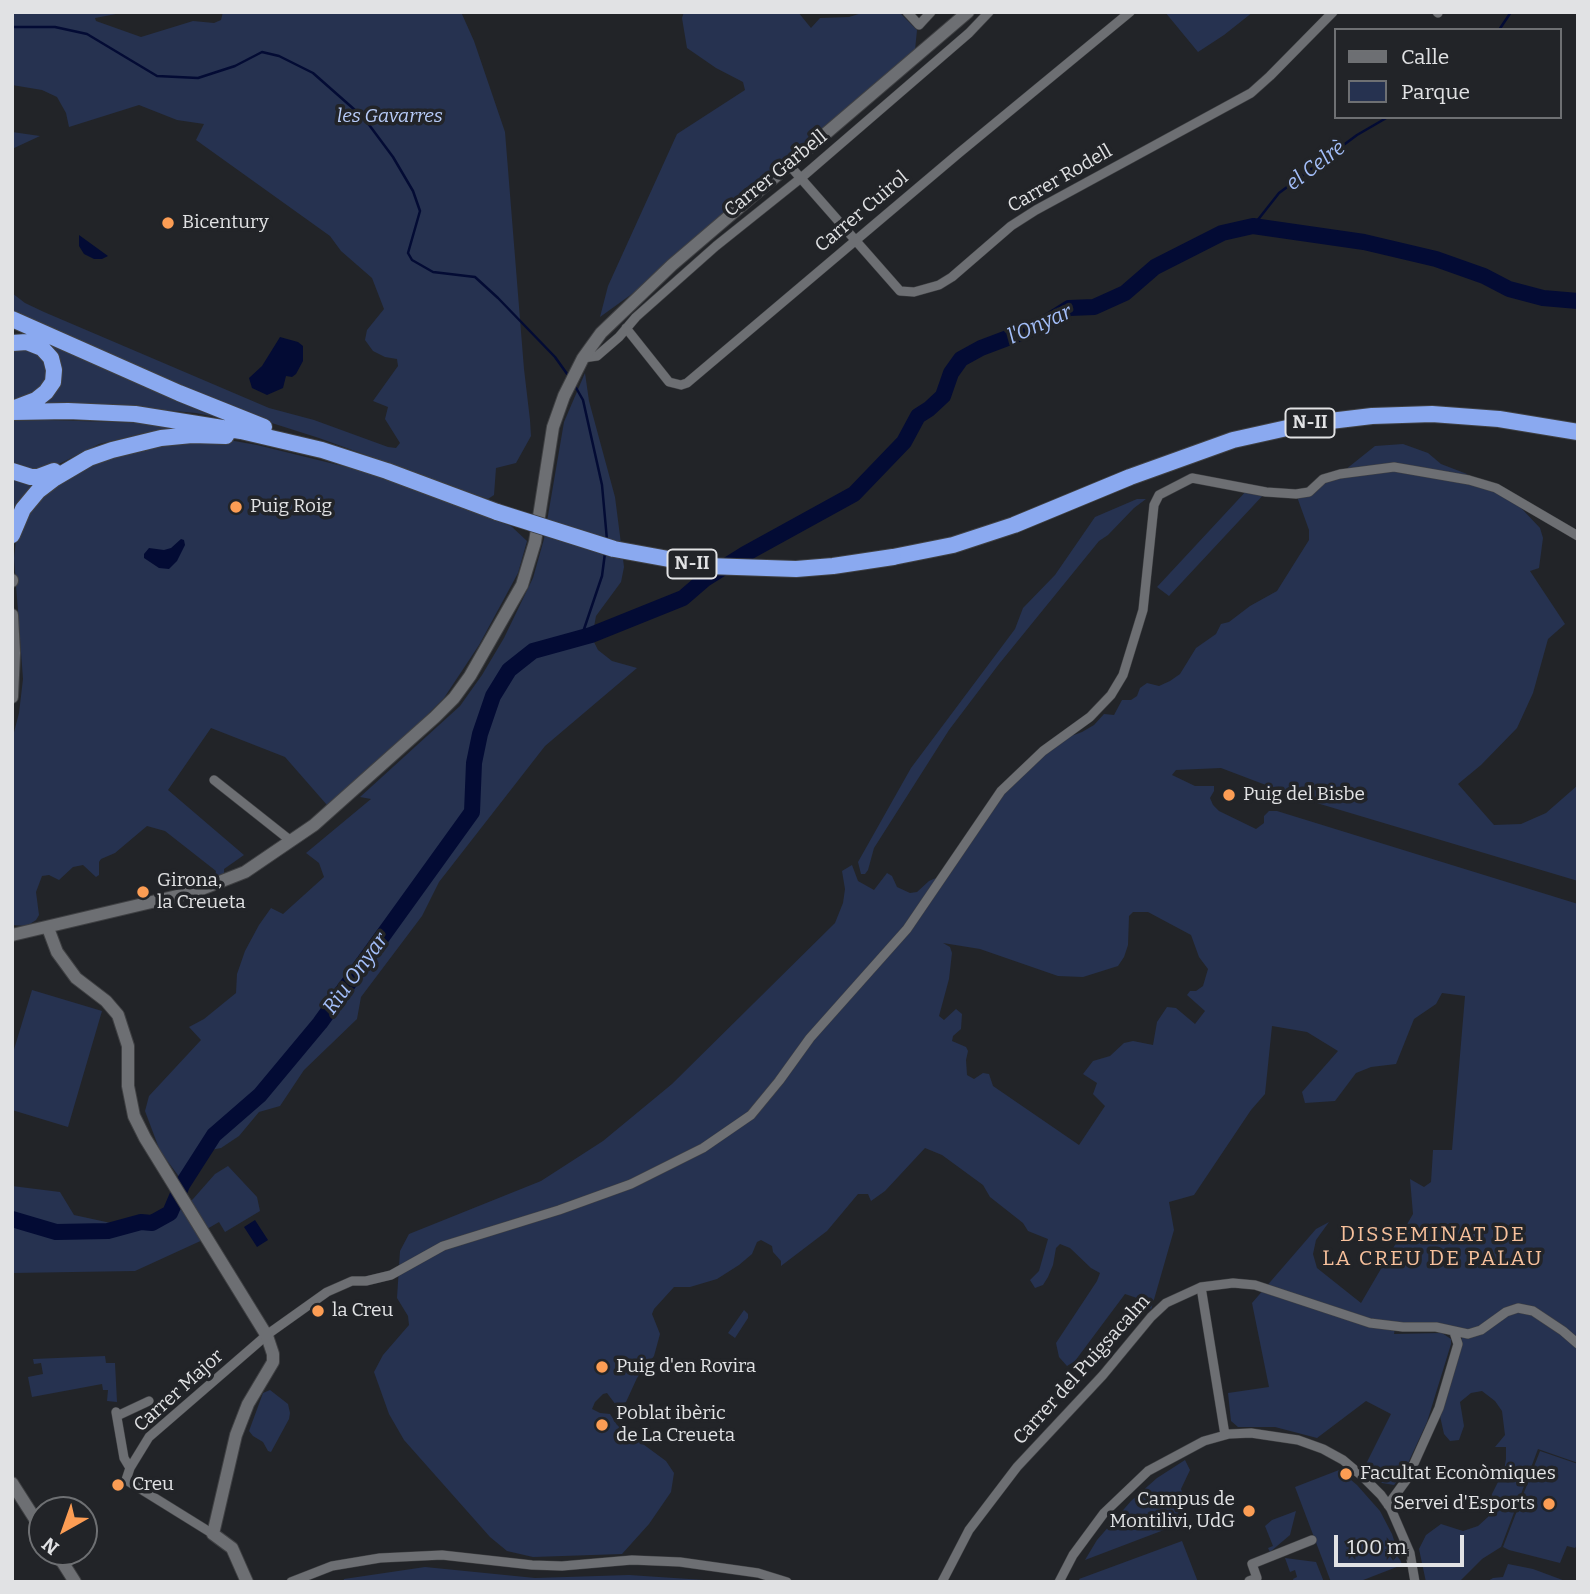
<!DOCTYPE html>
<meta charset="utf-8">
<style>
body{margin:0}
#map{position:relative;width:1590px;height:1594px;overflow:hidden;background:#222428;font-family:Bitter,serif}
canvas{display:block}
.frame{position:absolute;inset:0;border:14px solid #e1e2e4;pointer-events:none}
.legend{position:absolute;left:1334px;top:28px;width:228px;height:91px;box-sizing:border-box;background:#222428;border:2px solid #6e7073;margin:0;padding:9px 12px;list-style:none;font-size:21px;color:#e1e2e4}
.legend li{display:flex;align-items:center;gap:14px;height:35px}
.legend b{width:35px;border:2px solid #6e7073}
.north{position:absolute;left:28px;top:1496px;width:70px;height:70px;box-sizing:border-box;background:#222428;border:2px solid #6e7073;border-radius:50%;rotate:220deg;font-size:19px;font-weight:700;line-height:28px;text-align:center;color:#e1e2e4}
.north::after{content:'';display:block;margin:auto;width:24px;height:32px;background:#fc9d54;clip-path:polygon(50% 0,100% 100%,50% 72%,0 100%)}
.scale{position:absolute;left:1334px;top:1535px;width:130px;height:32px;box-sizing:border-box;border:4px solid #e1e2e4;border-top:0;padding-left:9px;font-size:21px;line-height:24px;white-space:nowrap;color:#e1e2e4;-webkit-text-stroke:5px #222428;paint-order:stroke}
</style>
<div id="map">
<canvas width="1590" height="1594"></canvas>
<div class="frame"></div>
<ul class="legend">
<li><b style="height:9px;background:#6d6f73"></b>Calle</li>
<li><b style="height:19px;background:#263250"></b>Parque</li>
</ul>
<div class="north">N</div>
<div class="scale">100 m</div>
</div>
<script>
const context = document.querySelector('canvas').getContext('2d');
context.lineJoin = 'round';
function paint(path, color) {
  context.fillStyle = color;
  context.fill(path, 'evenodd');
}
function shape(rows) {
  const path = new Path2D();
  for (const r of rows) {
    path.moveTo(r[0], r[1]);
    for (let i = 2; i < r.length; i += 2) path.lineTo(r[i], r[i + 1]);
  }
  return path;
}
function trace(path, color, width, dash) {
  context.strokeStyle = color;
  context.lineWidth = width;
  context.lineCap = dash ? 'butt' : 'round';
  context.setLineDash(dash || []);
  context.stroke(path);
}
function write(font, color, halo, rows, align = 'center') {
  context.font = font + ' Bitter,serif';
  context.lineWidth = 7;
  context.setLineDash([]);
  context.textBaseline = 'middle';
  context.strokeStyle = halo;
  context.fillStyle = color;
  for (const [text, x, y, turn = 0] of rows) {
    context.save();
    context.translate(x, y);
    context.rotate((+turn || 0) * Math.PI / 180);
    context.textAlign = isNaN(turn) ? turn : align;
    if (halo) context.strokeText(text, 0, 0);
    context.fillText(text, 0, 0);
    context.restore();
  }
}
const green = shape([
 [12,12,157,12,116,14,95,18,96,21,141,37,193,21,214,23,221,20,223,12,461,12,474,41,505,132,524,369,530,420,531,436,516,463,496,468,494,495,488,499,479,496,319,438,256,418,12,312,12,293,25,303,44,312,269,408,314,420,388,447,396,448,400,443,385,419,388,407,373,401,398,366,397,359,385,357,373,351,365,340,367,330,384,309,372,278,341,251,330,236,196,140,204,124,177,120,139,105,69,127,66,113,57,97,42,90,12,85],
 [684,12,798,12,811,28,820,18,849,17,865,12,899,12,917,30,914,60,672,265,600,317,608,286,677,134,745,90,743,82,716,68,687,48,682,18],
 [1165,12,1253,12,1224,35,1198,52],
 [12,132,40,136,12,149],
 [40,339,230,420,196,413,143,408,41,404,54,390],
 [12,348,32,348,47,362,44,389,12,402],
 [585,373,589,401,615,497,624,567,621,582,596,616,592,638,598,650,612,661,637,668,545,746,439,882,422,916,361,997,357,1019,304,1070,280,1106,259,1112,239,1136,221,1148,195,1153,180,1178,160,1151,145,1111,149,1096,201,1040,189,1027,204,1019,236,993,237,974,245,951,259,925,271,908,283,914,324,877,319,863,306,853,371,799,360,797,460,706,482,675,504,638,533,578,544,539,564,422],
 [45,420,147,423,191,428,145,433,99,444,39,474,12,465,12,421],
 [223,439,257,445,375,474,511,526,527,541,518,573,479,645,444,698,411,731,327,805,285,757,211,728,168,790,244,855,224,869,224,875,219,877,215,876,216,871,165,831,147,826,115,853,101,859,99,862,99,875,96,877,83,865,73,867,59,880,49,875,42,876,36,892,39,915,36,920,27,926,12,925,12,740,19,713,23,679,14,558,17,531,24,516,57,481,108,455,141,445],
 [1403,444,1428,453,1441,464,1467,474,1470,480,1507,493,1540,528,1543,538,1539,568,1530,571,1565,624,1548,639,1533,693,1517,728,1481,765,1458,784,1494,825,1521,824,1546,813,1578,785,1578,881,1300,798,1221,768,1176,770,1172,775,1195,786,1214,786,1214,791,1210,798,1213,805,1219,811,1256,829,1264,823,1264,816,1269,811,1277,811,1578,904,1578,1463,1538,1449,1501,1547,1482,1559,1459,1582,1426,1582,1419,1549,1426,1535,1441,1524,1463,1531,1478,1526,1488,1517,1492,1494,1504,1470,1506,1459,1506,1447,1495,1447,1505,1435,1502,1411,1495,1401,1482,1391,1471,1393,1460,1402,1464,1426,1459,1440,1450,1441,1444,1434,1440,1416,1464,1331,1453,1326,1396,1322,1394,1334,1442,1333,1451,1339,1451,1344,1427,1422,1403,1474,1394,1485,1382,1483,1365,1466,1391,1414,1366,1401,1317,1438,1275,1427,1238,1427,1231,1421,1228,1393,1269,1387,1252,1303,1316,1229,1329,1222,1316,1240,1313,1254,1317,1268,1361,1303,1413,1214,1410,1179,1424,1187,1431,1182,1433,1150,1452,1150,1465,996,1442,993,1436,1004,1414,1019,1396,1064,1371,1067,1356,1073,1335,1101,1305,1103,1302,1092,1338,1051,1307,1032,1272,1026,1265,1094,1251,1110,1194,1195,1169,1202,1174,1230,1151,1310,1149,1305,1140,1299,1125,1294,1075,1361,1067,1366,1059,1357,1056,1343,1097,1281,1100,1273,1091,1268,1070,1248,1060,1244,1056,1248,1053,1265,1048,1277,1043,1285,1035,1288,1030,1280,1039,1271,1048,1239,1028,1231,1023,1223,990,1197,983,1185,942,1155,925,1148,885,1191,871,1201,868,1194,858,1194,827,1231,781,1266,781,1261,773,1252,772,1246,761,1240,757,1242,752,1254,739,1265,717,1279,690,1287,674,1287,654,1309,652,1314,660,1334,654,1356,637,1378,626,1402,616,1405,607,1393,603,1394,595,1402,592,1409,600,1413,610,1414,617,1425,666,1461,674,1473,671,1492,649,1524,622,1554,533,1557,507,1551,490,1537,404,1440,389,1414,374,1372,383,1355,409,1325,408,1316,397,1298,400,1251,409,1234,541,1181,603,1141,672,1084,835,923,843,903,845,889,842,871,852,865,858,881,874,890,887,873,892,876,897,887,910,893,917,892,929,881,943,875,987,809,1055,742,1082,732,1094,725,1104,714,1114,715,1122,700,1131,700,1137,696,1140,688,1147,683,1159,686,1170,681,1180,674,1196,648,1216,634,1221,624,1229,622,1250,606,1277,591,1309,540,1309,530,1296,494,1340,474,1375,446],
 [1133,912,1148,912,1191,935,1199,957,1208,969,1203,986,1196,991,1190,991,1187,995,1205,1011,1195,1024,1176,1008,1167,1007,1157,1022,1153,1045,1133,1041,1124,1043,1110,1056,1093,1061,1083,1074,1097,1083,1093,1094,1105,1106,1079,1145,993,1086,989,1074,983,1073,974,1079,967,1075,966,1060,968,1051,966,1047,952,1041,953,1036,961,1029,962,1014,956,1009,944,1020,939,1016,949,979,952,953,950,947,943,943,980,949,1058,976,1083,977,1118,966,1124,957,1128,945,1129,916],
 [12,477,39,483,12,520],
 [1249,488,1266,492,1169,596,1157,587],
 [1137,499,1146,499,1134,508,1108,535,1099,541,999,664,949,730,874,848,868,870,865,874,861,874,858,862,911,768,1015,629,1023,608,1055,575,1095,517],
 [32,990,102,1011,68,1127,12,1110,12,1056],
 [228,1166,257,1197,260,1211,225,1232,219,1222,207,1229,207,1238,135,1271,12,1273,12,1186,60,1192,74,1215,143,1230,168,1220,193,1199,215,1174],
 [744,1310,748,1314,748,1318,735,1338,728,1333],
 [105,1356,106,1363,115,1363,117,1402,107,1401,108,1390,103,1390,102,1384,32,1397,28,1377,43,1374,41,1363,34,1364,33,1359],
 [270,1390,288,1404,290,1413,289,1419,271,1452,268,1451,263,1442,253,1436,249,1431,263,1393],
 [1540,1451,1578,1464,1578,1544,1575,1548,1567,1546,1560,1563,1509,1550,1503,1547],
 [1185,1460,1190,1470,1181,1489,1185,1500,1175,1519,1177,1525,1085,1560,1097,1540,1131,1501,1157,1478],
 [1339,1470,1357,1485,1380,1511,1392,1534,1402,1565,1358,1582,1331,1582,1295,1487],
 [1296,1511,1290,1535,1270,1552,1268,1548,1273,1546,1265,1526,1272,1520],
 [1182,1541,1198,1582,1081,1582,1079,1579],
 [1285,1558,1316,1562,1324,1582,1294,1582,1293,1579,1297,1577,1295,1570,1290,1572],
 [1508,1564,1533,1569,1568,1582,1486,1582,1493,1578,1503,1577],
 [425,1567,535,1578,629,1575,704,1580,704,1582,343,1582,344,1579]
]);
const water = shape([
 [79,235,108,256,102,259,94,259,84,254,79,246],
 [280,337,298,342,303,346,303,361,296,374,292,377,286,376,283,388,267,395,252,388,249,378,262,366],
 [181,539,184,540,185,545,177,561,169,569,159,568,144,558,144,554,149,548,164,550,171,548],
 [255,1220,268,1240,257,1247,244,1227]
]);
const stream = shape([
 [12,27,55,27,87,34,157,76,198,78,235,66,262,52,279,56,313,73,364,118,393,157,413,191,420,211,408,253,412,260,433,272,475,277,498,298,555,357,570,378],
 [1499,30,1511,12],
 [1253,226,1279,193,1357,135,1388,117],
 [575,386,583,400,602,485,607,540],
 [581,638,602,576,605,553]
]);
const river = shape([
 [12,1219,56,1232,108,1231,141,1222,152,1223,170,1213,182,1185,214,1135,260,1095,320,1023,472,812,474,763,480,734,493,696,509,670,533,651,591,635,683,598,705,579,745,554,854,494,904,442,918,416,929,409,943,396,951,373,961,359,981,348,1042,325,1069,308,1094,307,1125,293,1155,267,1222,233,1253,226,1364,242,1436,259,1484,276,1509,289,1543,298,1578,301]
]);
const street = shape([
 [907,12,919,25,931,12],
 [1437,12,1438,13],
 [790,166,900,291,914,292,939,285,952,277,1011,226,1036,210,1251,93,1270,76,1333,12],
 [626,328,669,382,681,385,687,383,959,153,1130,12],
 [583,358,597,356,619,337,636,317,716,246,801,178,969,33,989,12],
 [214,780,291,841],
 [1201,1287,1225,1435],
 [116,1412,124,1458,130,1468],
 [117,1416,149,1401],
 [1388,1505,1407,1479,1439,1408,1458,1344,1454,1332],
 [213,1534,126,1480,130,1468,149,1437,268,1334,327,1292,352,1281,366,1281,391,1275,443,1246,559,1210,631,1184,703,1148,751,1115,779,1081,810,1038,907,929,1001,791,1043,751,1090,717,1111,695,1123,675,1143,610,1154,505,1159,495,1192,478,1266,492,1296,494,1309,492,1323,479,1340,474,1394,467,1469,480,1496,488,1578,536],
 [1249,1581,1257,1578,1252,1564,1312,1540],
 [291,1582,332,1566,380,1558,442,1555,532,1565,562,1566,632,1560,680,1562,758,1573,787,1582],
 [942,1582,969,1530,1017,1467,1103,1375,1151,1317,1166,1303,1201,1287,1233,1283,1255,1285,1370,1323,1403,1327,1436,1327,1468,1334,1481,1330,1506,1312,1518,1308,1533,1311,1563,1331,1578,1344],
 [1059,1582,1073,1555,1104,1513,1148,1471,1204,1441,1229,1434,1251,1433,1298,1440,1323,1449,1343,1460,1362,1476,1381,1495,1391,1509,1410,1553,1415,1582]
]);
const secondary = shape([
 [12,580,12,581],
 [12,615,14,653,12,697],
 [48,928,57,952,76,978,106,1001,118,1015,128,1046,128,1086,134,1116,145,1138,267,1336,273,1354,273,1362,248,1404,236,1435,213,1534,232,1548,247,1582],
 [12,935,194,892,245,872,314,825,435,717,454,698,470,676,522,585,535,542,553,427,564,396,583,358,601,333,672,265,968,12],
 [12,1483,42,1530],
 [56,1552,75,1582]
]);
const highway = shape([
 [12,319,179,393,264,427],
 [12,343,27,342,42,348,51,358,54,370,53,382,46,392,36,400,15,408],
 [12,412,68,411,135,414,241,431,322,450,387,471,497,512],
 [12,471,31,477,38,477,54,471],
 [12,535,23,509,38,491,55,478,89,458,112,450,161,438,192,435,226,436],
 [893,557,953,545,1014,525,1130,477,1233,440,1305,424,1372,416,1432,414,1499,419,1578,432]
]);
const highwayBridge = shape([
 [497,512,614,549,707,566,796,569,833,566,893,557]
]);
const markers = [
 [168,223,7,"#fc9d54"],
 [236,507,7,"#fc9d54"],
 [1229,795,7,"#fc9d54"],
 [143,892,7,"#fc9d54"],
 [318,1311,7,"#fc9d54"],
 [602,1367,7,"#fc9d54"],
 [602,1425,7,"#fc9d54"],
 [1346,1474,7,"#fc9d54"],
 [118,1485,7,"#fc9d54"],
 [1549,1504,7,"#fc9d54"],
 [1249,1511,7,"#fc9d54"]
];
const shields = [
 [1310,423,49],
 [692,564,49]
];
const shieldNames = [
 ["N-II",1310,423],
 ["N-II",692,564]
];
const parkNames = [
 ["les Gavarres",390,117]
];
const streetNames = [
 ["Carrer Garbell",776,174,-39],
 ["Carrer Rodell",1060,179,-30],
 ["Carrer Cuirol",862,212,-40],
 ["Carrer del Puigsacalm",1082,1370,-48],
 ["Carrer Major",179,1391,-42]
];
const poiNames = [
 ["Bicentury",182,223],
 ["Puig Roig",250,507],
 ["Puig del Bisbe",1243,795],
 ["Girona,",157,881],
 ["la Creueta",157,903],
 ["la Creu",332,1311],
 ["Puig d'en Rovira",616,1367],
 ["Poblat ibèric",616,1414],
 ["de La Creueta",616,1436],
 ["Facultat Econòmiques",1360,1474],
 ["Creu",132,1485],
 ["Campus de",1235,1500,"right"],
 ["Montilivi, UdG",1235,1522,"right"],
 ["Servei d'Esports",1535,1504,"right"]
];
const waterNames = [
 ["el Celrè",1316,166,-37],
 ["l'Onyar",1040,325,-24],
 ["Riu Onyar",356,974,-54]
];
const neighbourhoodNames = [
 ["DISSEMINAT DE",1433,1235],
 ["LA CREU DE PALAU",1433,1259]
];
paint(green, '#263250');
paint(water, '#030b34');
trace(stream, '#030b34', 2.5);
trace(river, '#030b34', 16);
trace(street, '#3f4043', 10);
trace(secondary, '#3f4043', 14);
trace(highway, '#3f4043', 18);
trace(street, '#6d6f73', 9);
trace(secondary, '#6d6f73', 12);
trace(highway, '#8aa9f0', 16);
trace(highwayBridge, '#3f4043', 18, []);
trace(highwayBridge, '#8aa9f0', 16);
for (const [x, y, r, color] of markers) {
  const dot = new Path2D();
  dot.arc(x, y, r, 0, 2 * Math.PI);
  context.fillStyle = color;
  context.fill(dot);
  trace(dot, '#222428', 2.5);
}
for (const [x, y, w] of shields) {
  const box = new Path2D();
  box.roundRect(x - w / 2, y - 14.5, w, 29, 5);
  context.fillStyle = '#222428';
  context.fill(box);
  trace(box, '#e1e2e4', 2);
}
write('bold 18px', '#e1e2e4', null, shieldNames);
write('italic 19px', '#b8ccf9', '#222428', parkNames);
write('19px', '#e1e2e4', '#222428', streetNames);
write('19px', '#e1e2e4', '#222428', poiNames, 'left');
write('italic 21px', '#a3bef9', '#222428', waterNames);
context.letterSpacing = '2px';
write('21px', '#f8c19c', '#222428', neighbourhoodNames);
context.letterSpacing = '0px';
</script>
